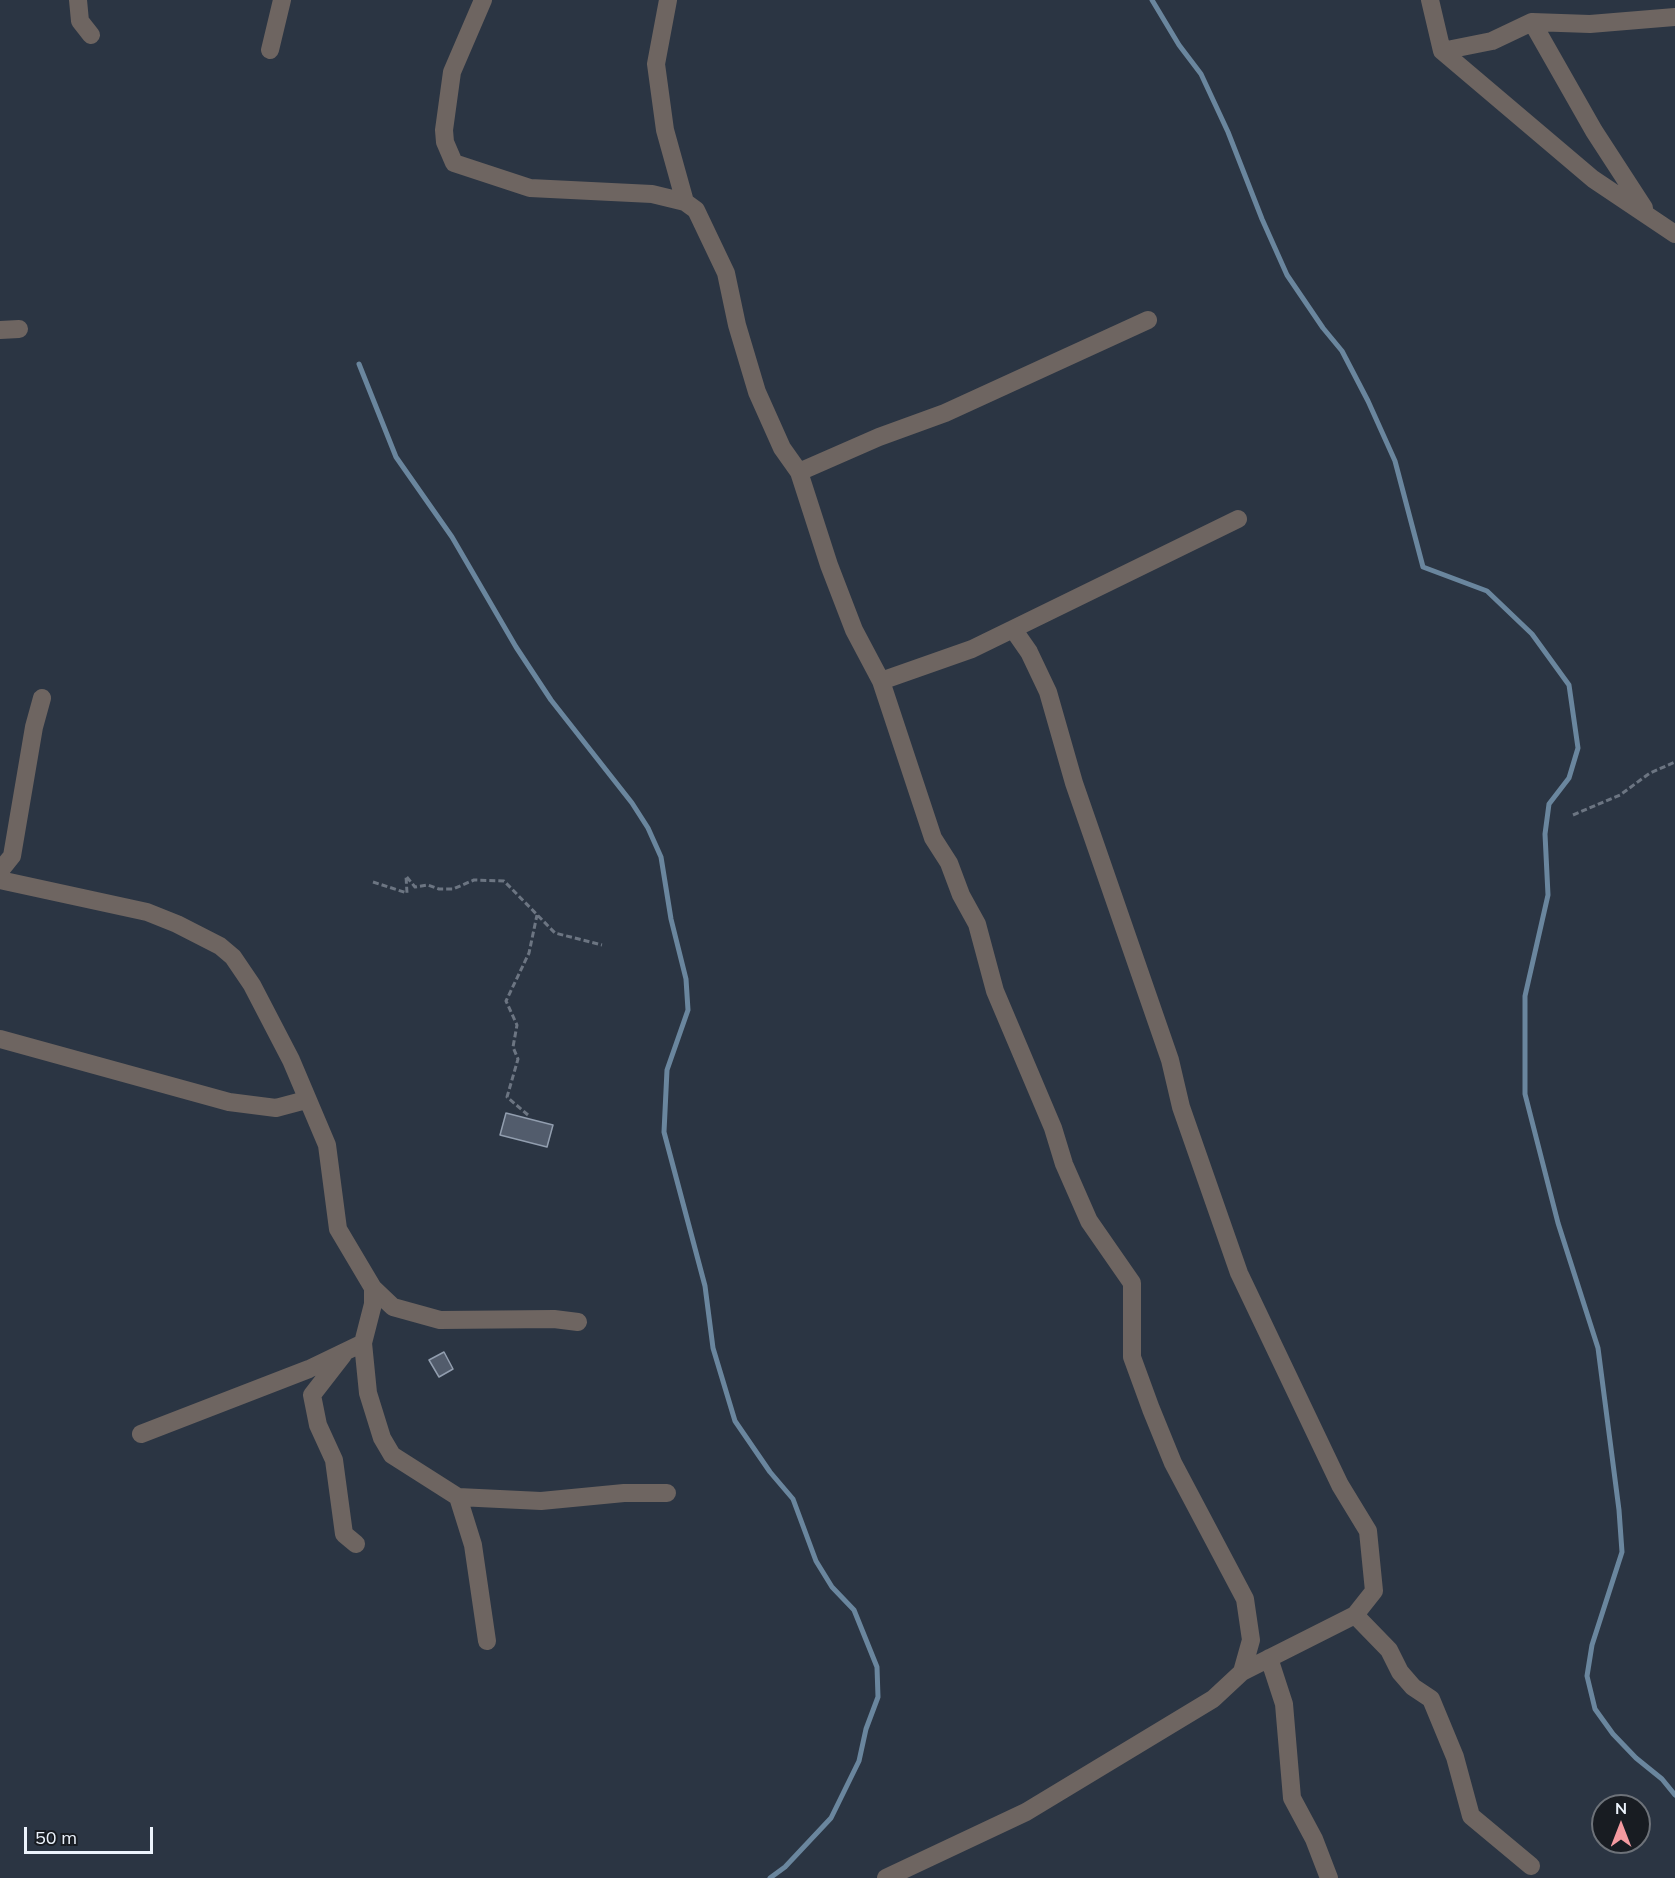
<!DOCTYPE html>
<style>
body{margin:0}
#map{position:relative;width:1675px;height:1878px;overflow:hidden;background:#2b3543;font-family:Mulish,sans-serif}
canvas{display:block}
.north{position:absolute;left:1591px;top:1794px;width:60px;height:60px;box-sizing:border-box;background:#181c22;border:2px solid #6d7279;border-radius:50%;rotate:0deg;font-size:16px;font-weight:700;line-height:24px;text-align:center;color:#ecf3fc}
.north::after{content:'';display:block;margin:auto;width:21px;height:27px;background:#f49aa0;clip-path:polygon(50% 0,100% 100%,50% 72%,0 100%)}
.scale{position:absolute;left:24px;top:1827px;width:129px;height:27px;box-sizing:border-box;border:3px solid #ecf3fc;border-top:0;padding-left:8px;font-size:18px;line-height:21px;white-space:nowrap;color:#ecf3fc;-webkit-text-stroke:4px #181c22;paint-order:stroke}
</style>
<div id="map">
<canvas width="1675" height="1878"></canvas>
<div class="north">N</div>
<div class="scale">50 m</div>
</div>
<script>
const context = document.querySelector('canvas').getContext('2d');
context.lineJoin = 'round';
function shape(rows) {
  const path = new Path2D();
  for (const r of rows) {
    path.moveTo(r[0], r[1]);
    for (let i = 2; i < r.length; i += 2) path.lineTo(r[i], r[i + 1]);
  }
  return path;
}
function trace(path, color, width, dash) {
  context.strokeStyle = color;
  context.lineWidth = width;
  context.lineCap = dash ? 'butt' : 'round';
  context.setLineDash(dash || []);
  context.stroke(path);
}
function paint(path, color) {
  context.fillStyle = color;
  context.fill(path, 'evenodd');
}
const stream = shape([
 [1152,0,1179,45,1201,74,1228,132,1262,219,1287,275,1323,328,1342,351,1368,401,1395,461,1423,567,1487,591,1532,634,1569,685,1578,748,1569,778,1549,804,1545,834,1548,895,1525,996,1525,1094,1558,1223,1598,1348,1619,1510,1622,1552,1592,1645,1587,1676,1595,1709,1613,1734,1636,1758,1662,1779,1675,1795],
 [359,364,396,457,452,537,516,647,551,700,632,803,648,828,661,857,671,919,686,979,688,1010,667,1070,664,1132,705,1286,713,1348,735,1421,770,1472,793,1499,816,1561,832,1587,854,1610,877,1667,878,1697,866,1729,859,1761,831,1818,785,1867,770,1878]
]);
const building = shape([
 [506,1113,553,1125,547,1147,500,1135,506,1113],
 [444,1352,453,1369,439,1377,429,1360,444,1352]
]);
const path = shape([
 [1573,815,1620,795,1650,773,1675,762],
 [373,882,407,893,406,876,415,887,428,885,439,889,453,889,474,880,504,881,555,933,602,945],
 [528,1115,507,1097,518,1059,513,1047,517,1025,506,1001,529,953,537,915]
]);
const minor = shape([
 [78,0,80,21,91,35],
 [483,0,452,72,444,130,445,142,454,163,530,188,652,194,685,202,696,210,726,273,737,325,757,392,782,448,799,472,829,565,854,630,881,681,933,838,949,863,961,895,977,924,995,991,1053,1128,1064,1164,1089,1221,1132,1283,1132,1357,1151,1409,1173,1463,1245,1599,1251,1640,1242,1672,1213,1699,1026,1812,886,1878],
 [668,0,656,64,665,130,685,202],
 [1430,0,1442,51,1593,179,1675,234],
 [1532,22,1594,131,1644,208],
 [270,50,282,0],
 [1442,51,1492,41,1532,22,1590,24,1675,17],
 [0,330,19,329],
 [799,472,879,437,945,413,1148,320],
 [1013,629,1238,519],
 [881,681,972,649,1013,629,1029,652,1048,692,1074,783,1170,1060,1181,1107,1239,1273,1340,1485,1368,1531,1374,1591,1355,1615,1242,1672],
 [0,871,12,856,34,727,42,698],
 [0,880,147,912,177,924,220,946,233,957,252,985,291,1060,327,1145,338,1229,373,1288,373,1304,363,1343,368,1393,382,1438,392,1455,458,1497,473,1545,487,1641],
 [0,1039,229,1102,276,1108,306,1100],
 [373,1288,393,1307,440,1320,554,1319,578,1322],
 [343,1355,312,1395,318,1425,334,1460,344,1534,356,1544],
 [141,1434,309,1369,363,1343],
 [458,1497,541,1501,624,1493,667,1493],
 [1355,1615,1389,1650,1400,1672,1413,1687,1431,1699,1455,1757,1471,1816,1531,1866],
 [1269,1658,1284,1704,1292,1798,1314,1839,1329,1878]
]);
trace(stream, '#6a869e', 5);
paint(building, '#525c6c');
trace(building, '#929eaf', 1.5);
trace(path, '#6c7582', 3, [6, 3]);
trace(minor, '#6e6561', 18);
</script>
